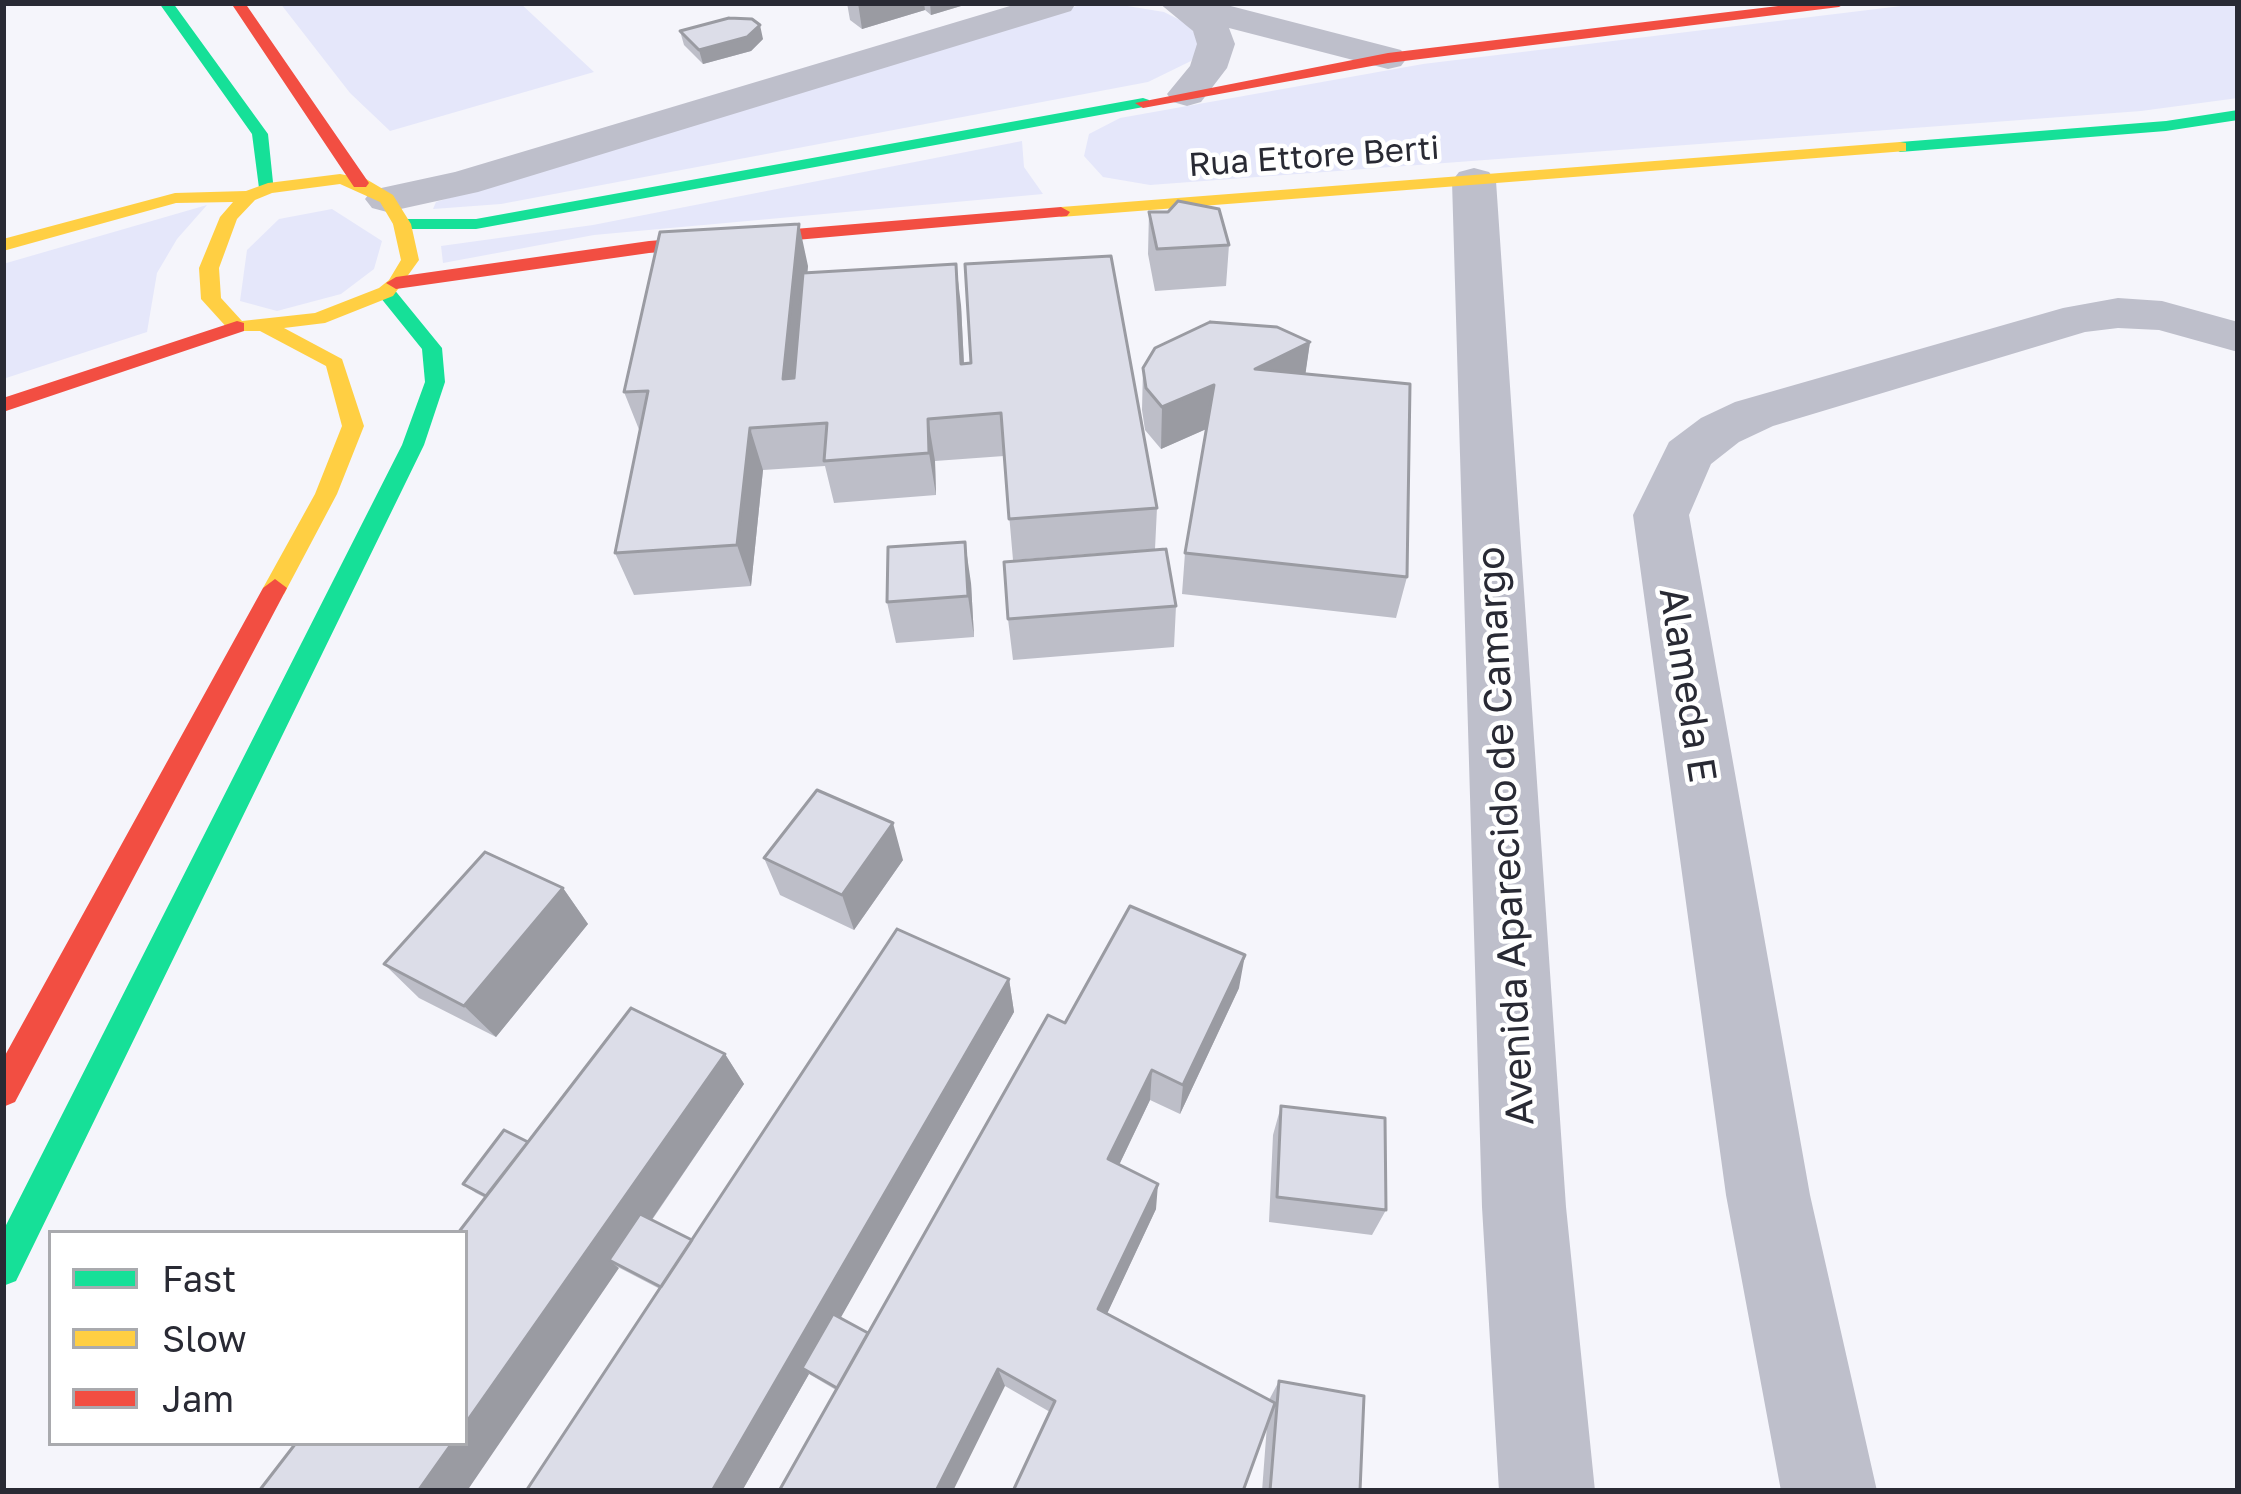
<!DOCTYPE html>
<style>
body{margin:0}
#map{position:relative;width:2241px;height:1494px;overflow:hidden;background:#f5f5fb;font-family:"Golos Text",sans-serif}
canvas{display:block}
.frame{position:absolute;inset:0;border:6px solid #292a34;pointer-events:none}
.legend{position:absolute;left:48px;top:1230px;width:420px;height:216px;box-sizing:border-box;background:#fff;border:3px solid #a9aaae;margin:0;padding:15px 21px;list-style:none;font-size:36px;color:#292a34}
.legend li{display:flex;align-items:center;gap:24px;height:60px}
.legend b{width:60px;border:3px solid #a9aaae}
</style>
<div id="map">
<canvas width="2241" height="1494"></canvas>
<div class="frame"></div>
<ul class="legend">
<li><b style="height:15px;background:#16e098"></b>Fast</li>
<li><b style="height:15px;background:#ffcf43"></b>Slow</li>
<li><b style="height:15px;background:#f24e42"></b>Jam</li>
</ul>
</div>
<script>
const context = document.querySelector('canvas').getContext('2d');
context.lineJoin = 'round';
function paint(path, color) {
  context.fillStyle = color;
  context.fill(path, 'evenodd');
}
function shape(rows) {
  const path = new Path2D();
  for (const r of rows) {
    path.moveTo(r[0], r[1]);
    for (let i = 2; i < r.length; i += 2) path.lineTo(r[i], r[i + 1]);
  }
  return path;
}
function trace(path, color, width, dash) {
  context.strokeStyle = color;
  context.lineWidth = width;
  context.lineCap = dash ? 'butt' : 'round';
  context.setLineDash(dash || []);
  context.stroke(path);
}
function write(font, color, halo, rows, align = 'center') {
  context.font = font + ' "Golos Text",sans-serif';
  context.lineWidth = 9;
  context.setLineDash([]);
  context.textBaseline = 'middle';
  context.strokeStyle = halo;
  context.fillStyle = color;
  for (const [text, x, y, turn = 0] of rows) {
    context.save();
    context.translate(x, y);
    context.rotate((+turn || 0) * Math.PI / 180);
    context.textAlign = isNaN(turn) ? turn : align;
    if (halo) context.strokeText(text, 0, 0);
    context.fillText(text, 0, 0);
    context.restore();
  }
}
const green = shape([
 [280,3,520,3,594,72,390,131,350,93],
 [1109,3,1164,12,1184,22,1196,34,1199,48,1191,61,1148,82,501,204,433,209,436,202,1080,5],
 [1926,3,2238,5,2238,98,2141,111,1150,185,1103,177,1084,156,1089,134,1120,118,1423,64],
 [1022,141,1024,167,1043,194,594,235,443,263,441,246,593,225],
 [207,205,177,239,157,273,147,332,3,379,3,264],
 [332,209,382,241,374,269,341,294,277,311,240,301,247,250,279,219]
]);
const street = shape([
 [1020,3,1076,3,1071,11,478,192,387,212,372,208,365,199,372,190,455,172,1020,3],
 [1159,3,1219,3,1401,50,1407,58,1401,66,1388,69,1229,28,1235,44,1227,68,1201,102,1187,106,1173,102,1167,94,1190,66,1197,44,1193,31,1159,3],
 [1474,168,1489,172,1496,181,1566,1207,1595,1491,1499,1491,1482,1207,1452,181,1459,172,1474,168],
 [2118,298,2162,301,2238,322,2238,352,2159,330,2118,328,2085,332,1773,426,1739,442,1711,464,1689,515,1810,1195,1877,1491,1781,1491,1726,1195,1633,515,1669,442,1701,418,1735,402,2063,308,2118,298]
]);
const fast = shape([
 [159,3,173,3,268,134,274,192,259,188,252,134,159,3],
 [1143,98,1149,100,1149,106,476,229,402,229,393,224,402,219,476,219,1143,98],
 [2238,110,2238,120,2166,131,1900,152,1891,147,1900,142,2166,121,2238,110],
 [386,286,393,288,442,348,445,382,424,445,16,1281,3,1286,3,1231,402,445,425,382,422,349,376,292,386,286]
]);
const slow = shape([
 [1900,142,1906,143,1906,151,1061,217,1052,212,1061,207,1900,142],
 [340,174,366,179,393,195,411,224,419,260,393,296,325,323,284,328,342,359,364,426,337,494,284,594,275,597,263,588,315,494,342,426,326,366,260,331,230,331,201,299,199,268,220,217,233,202,176,203,3,251,3,239,175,193,246,191,268,183,340,174],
 [340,184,380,202,393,224,401,260,389,280,379,288,315,313,242,321,221,298,219,268,237,219,255,200,272,193,340,184]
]);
const jam = shape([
 [231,3,245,3,369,183,366,187,354,187,231,3],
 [1803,3,1846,3,1839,7,1388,63,1143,108,1135,103,1388,53,1803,3],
 [1061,207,1070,212,1067,216,649,253,396,289,386,283,396,277,649,241,1061,207],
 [237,321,244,323,244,331,3,412,3,398,237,321],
 [275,579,287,588,15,1102,3,1107,3,1059,263,588,275,579]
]);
const wall = shape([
 [847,3,971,3,931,15,925,10,862,29,850,20],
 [680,31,763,39,751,51,703,64,684,45],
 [1149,212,1229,245,1226,286,1155,291,1148,254],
 [808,266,807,272,961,305,964,364,1157,508,1155,549,1013,560,1004,456,935,461,936,495,834,503,825,466,763,470,751,586,634,595,615,553,640,432,624,392],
 [1310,342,1305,374,1407,577,1396,618,1182,594,1185,553,1206,429,1161,449,1145,430,1142,410,1143,368],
 [971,583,974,637,896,643,887,602],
 [1176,606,1174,647,1013,660,1008,619],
 [764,858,903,860,854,930,780,895],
 [563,888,588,924,496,1037,419,998,384,964],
 [1009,979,1014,1012,840,1318,868,1333,1065,1023,1239,988,1180,1114,1150,1100,1119,1165,1156,1209,1107,1313,1269,1400,1279,1381,1360,1491,1262,1491,1267,1425,1050,1412,1005,1386,836,1390,809,1374,742,1491,526,1491,660,1289,476,1193,463,1184,528,1142,725,1054,744,1084,652,1220,692,1240],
 [1281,1106,1386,1210,1372,1235,1269,1222,1273,1135]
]);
const shadedWall = shape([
 [858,3,924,3,925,10,862,29],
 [930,3,971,3,931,15],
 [760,25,763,39,751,51,703,64,699,50],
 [799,224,808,266,794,421,783,379],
 [956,264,961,305,966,406,961,364],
 [1310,342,1304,384,1255,369],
 [1214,385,1211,427,1161,449,1162,407],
 [928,419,935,461,936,495,929,453],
 [750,428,763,470,751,586,737,545],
 [965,542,971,583,974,637,968,596],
 [893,823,903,860,854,930,842,895],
 [563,888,588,924,496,1037,464,1006],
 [1245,955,1239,988,1180,1114,1183,1085],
 [1009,979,1014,1012,810,1372,802,1368,809,1374,742,1491,712,1491],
 [725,1054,744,1084,620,1266,609,1260,619,1268,467,1491,418,1491,452,1443,465,1443,465,1424],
 [1152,1070,1150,1100,1109,1186,1108,1159],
 [1158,1184,1156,1209,1100,1329,1098,1309],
 [998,1369,1005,1386,953,1491,936,1491]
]);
const building = shape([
 [729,18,752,19,760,25,747,37,699,50,680,31,729,18],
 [1178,201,1219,209,1229,245,1157,249,1149,212,1168,212,1178,201],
 [799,224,783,379,794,378,803,273,956,264,961,364,971,363,965,264,1111,256,1157,508,1009,519,1001,413,928,419,929,453,824,461,827,423,750,428,737,545,615,553,648,391,624,392,660,232,799,224],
 [1210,322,1277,327,1310,342,1255,369,1410,384,1407,577,1185,553,1214,385,1162,407,1146,388,1143,368,1155,348,1210,322],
 [965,542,968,596,887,602,888,547,965,542],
 [1166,549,1176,606,1008,619,1004,562,1166,549],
 [817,790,893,823,842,895,764,858,817,790],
 [485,852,563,888,464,1006,384,964,485,852],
 [1130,906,1245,955,1183,1085,1152,1070,1108,1159,1158,1184,1098,1309,1275,1403,1243,1491,1013,1491,1055,1401,998,1369,936,1491,779,1491,1048,1015,1065,1023,1130,906],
 [897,929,1009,979,712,1491,526,1491,897,929],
 [631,1008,725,1054,465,1424,465,1233,458,1233,631,1008],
 [1281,1106,1385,1118,1386,1210,1277,1197,1281,1106],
 [504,1130,528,1142,486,1196,463,1184,504,1130],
 [640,1214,692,1240,661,1287,609,1260,640,1214],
 [833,1314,868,1333,837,1388,802,1368,833,1314],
 [1279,1381,1364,1396,1360,1491,1270,1491,1279,1381],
 [296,1443,452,1443,418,1491,259,1491,296,1443]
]);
const farStreetnames = [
 ["Rua Ettore Berti",1314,157,-4]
];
const streetNames = [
 ["Alameda E",1687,685,81],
 ["Avenida Aparecido de Camargo",1506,836,-93]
];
paint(green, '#e5e7fa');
paint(street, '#bebfcb');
paint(fast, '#16e098');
paint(slow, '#ffcf43');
paint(jam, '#f24e42');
paint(wall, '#bdbec8');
paint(shadedWall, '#9a9ba2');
paint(building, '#dcdde8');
trace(building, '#9a9ba2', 3);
write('33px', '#292a34', '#fff', farStreetnames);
write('39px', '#292a34', '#fff', streetNames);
</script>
